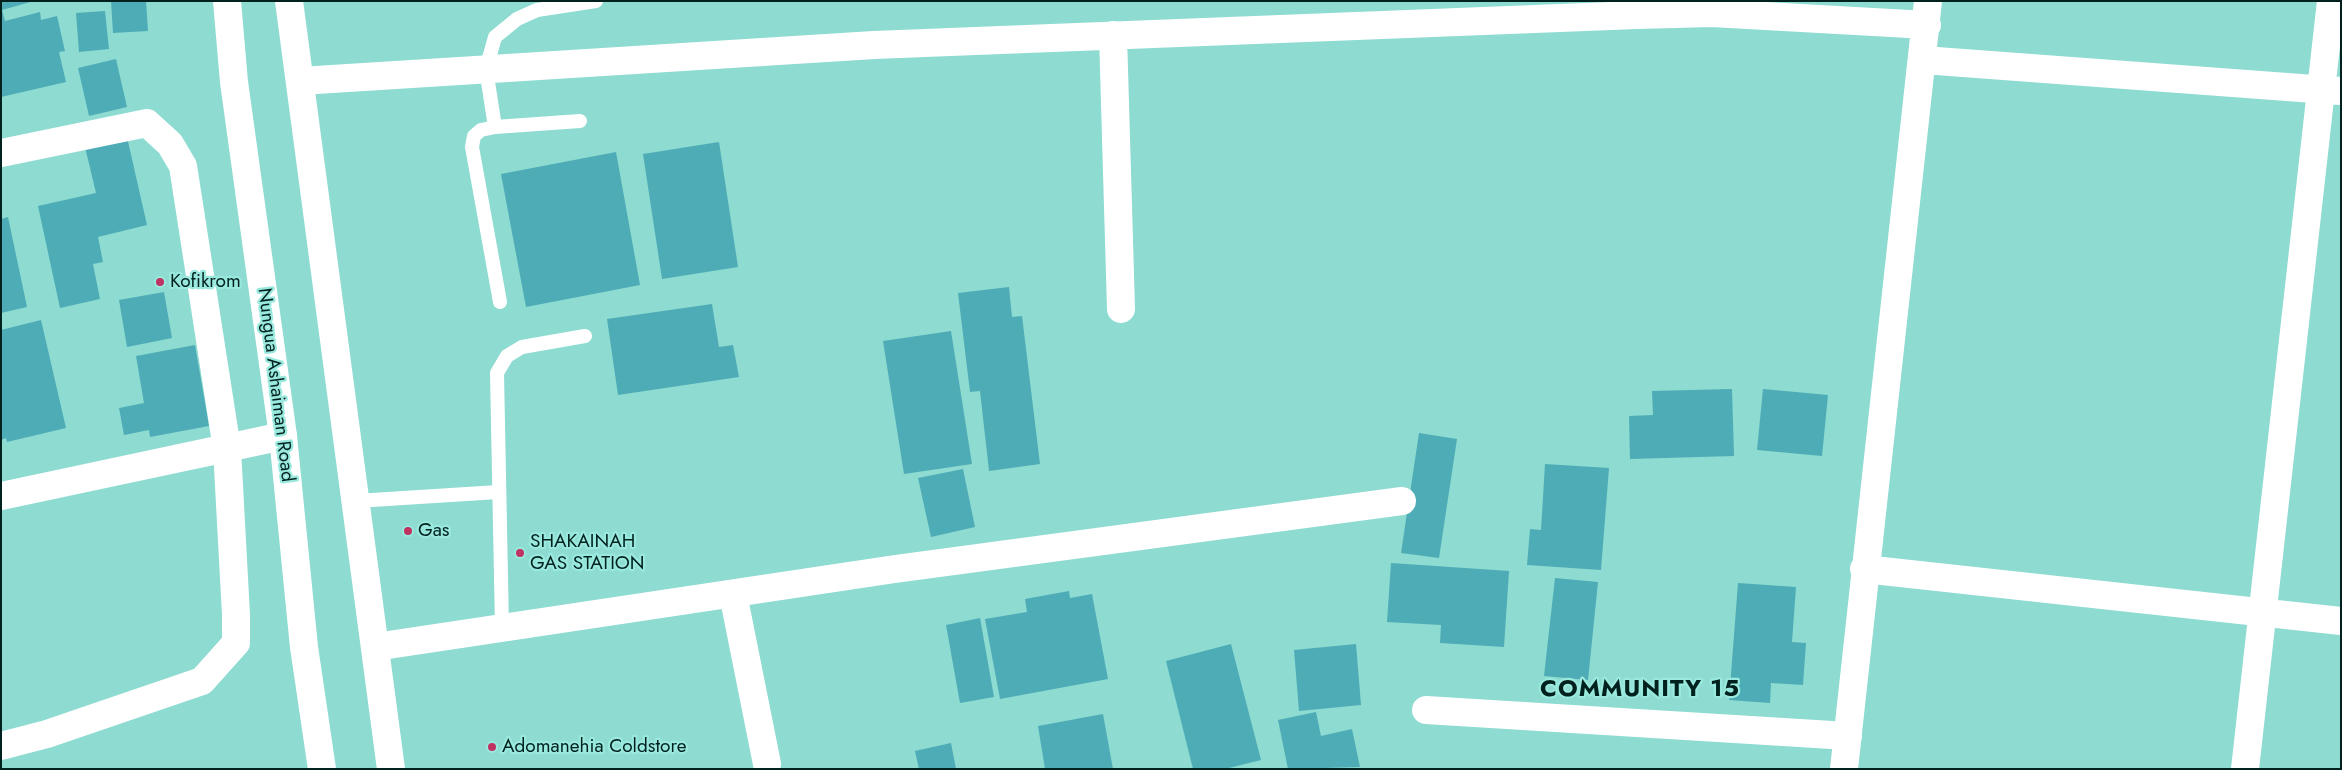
<!DOCTYPE html>
<style>
body{margin:0}
#map{position:relative;width:2342px;height:770px;overflow:hidden;background:#8ddbd1;font-family:Jost,sans-serif}
canvas{display:block}
.frame{position:absolute;inset:0;border:2px solid #00211e;pointer-events:none}
</style>
<div id="map">
<canvas width="2342" height="770"></canvas>
<div class="frame"></div>
</div>
<script>
const context = document.querySelector('canvas').getContext('2d');
context.lineJoin = 'round';
function paint(path, color) {
  context.fillStyle = color;
  context.fill(path, 'evenodd');
}
function shape(rows) {
  const path = new Path2D();
  for (const r of rows) {
    path.moveTo(r[0], r[1]);
    for (let i = 2; i < r.length; i += 2) path.lineTo(r[i], r[i + 1]);
  }
  return path;
}
function trace(path, color, width, dash) {
  context.strokeStyle = color;
  context.lineWidth = width;
  context.lineCap = dash ? 'butt' : 'round';
  context.setLineDash(dash || []);
  context.stroke(path);
}
function write(font, color, halo, rows, align = 'center') {
  context.font = font + ' Jost,sans-serif';
  context.lineWidth = 4.5;
  context.setLineDash([]);
  context.textBaseline = 'middle';
  context.strokeStyle = halo;
  context.fillStyle = color;
  for (const [text, x, y, turn = 0] of rows) {
    context.save();
    context.translate(x, y);
    context.rotate((+turn || 0) * Math.PI / 180);
    context.textAlign = isNaN(turn) ? turn : align;
    if (halo) context.strokeText(text, 0, 0);
    context.fillText(text, 0, 0);
    context.restore();
  }
}
const building = shape([
 [1,1,34,1,2,10,5,21,40,12,41,20,57,16,65,51,59,52,66,82,1,97],
 [111,1,146,1,148,31,113,33],
 [105,11,109,49,79,52,76,13],
 [116,59,127,107,89,116,78,68],
 [127,137,147,225,98,237,103,262,93,264,100,299,60,308,38,206,96,193,85,147],
 [719,142,738,267,662,279,643,154],
 [616,152,640,285,526,307,501,174],
 [8,217,27,307,1,313,1,219],
 [1009,287,1012,317,1022,316,1040,464,989,471,980,391,970,392,958,293],
 [164,292,172,338,127,347,119,300],
 [712,304,719,347,733,345,739,377,618,395,607,319],
 [41,320,66,428,7,442,6,438,1,440,1,330],
 [951,331,972,464,904,474,883,341],
 [195,345,209,426,150,437,149,430,124,435,119,408,144,403,136,356],
 [1732,389,1734,456,1630,459,1629,416,1653,415,1652,391],
 [1763,389,1828,395,1822,456,1757,450],
 [1419,433,1457,439,1439,558,1401,553],
 [1545,464,1609,468,1601,570,1527,565,1530,529,1541,530],
 [963,469,975,527,931,537,918,478],
 [1391,563,1509,571,1504,647,1440,643,1441,625,1387,622],
 [1555,578,1598,582,1588,680,1544,676],
 [1738,583,1796,587,1792,642,1806,643,1803,685,1771,683,1770,703,1729,700],
 [1069,591,1070,598,1092,594,1108,679,1000,699,985,619,1027,612,1025,599],
 [980,618,994,697,960,703,946,625],
 [1231,644,1261,760,1225,769,1193,769,1166,661],
 [1356,644,1361,705,1299,711,1294,650],
 [1316,712,1321,736,1352,729,1360,767,1288,769,1278,720],
 [1103,714,1113,769,1045,769,1038,726],
 [951,743,956,769,919,769,915,751]
]);
const service = shape([
 [495,127,486,69,495,37,517,19,537,10,596,1],
 [500,302,472,147,474,136,481,130,495,127,580,121],
 [356,501,498,492],
 [502,628,497,373,507,356,522,347,585,336]
]);
const minor = shape([
 [1113,35,1121,309],
 [1923,60,2341,91],
 [300,81,874,45,1636,15,1712,13,1927,25],
 [1,153,147,123,170,144,183,166,227,449,236,615,236,643,202,681,47,734,1,746],
 [1,496,283,436],
 [1864,569,2341,621],
 [733,594,767,764],
 [375,647,895,569,1402,501],
 [1426,710,1848,736],
 [1844,769,1928,1],
 [2245,769,2331,1]
]);
const primary = shape([
 [227,1,234,82,283,436,304,647,322,769],
 [289,1,391,769]
]);
const markers = [
 [160,282,5,"#bf3262"],
 [408,531,5,"#bf3262"],
 [520,553,5,"#bf3262"],
 [492,747,5,"#bf3262"]
];
const poiNames = [
 ["Kofikrom",170,282],
 ["Gas",418,531],
 ["SHAKAINAH",530,542],
 ["GAS STATION",530,564],
 ["Adomanehia Coldstore",502,747]
];
const streetNames = [
 ["Nungua Ashaiman Road",275,385,83]
];
const districtNames = [
 ["COMMUNITY 15",1640,690]
];
paint(building, '#4eacb6');
trace(service, '#fff', 14);
trace(minor, '#fff', 28);
trace(primary, '#fff', 28);
for (const [x, y, r, color] of markers) {
  const dot = new Path2D();
  dot.arc(x, y, r, 0, 2 * Math.PI);
  context.fillStyle = color;
  context.fill(dot);
  trace(dot, '#9ae9de', 2);
}
write('19px', '#00211e', '#9ae9de', poiNames, 'left');
write('19px', '#00211e', '#9ae9de', streetNames);
context.letterSpacing = '1px';
write('bold 24px', '#00211e', '#9ae9de', districtNames);
context.letterSpacing = '0px';
</script>
